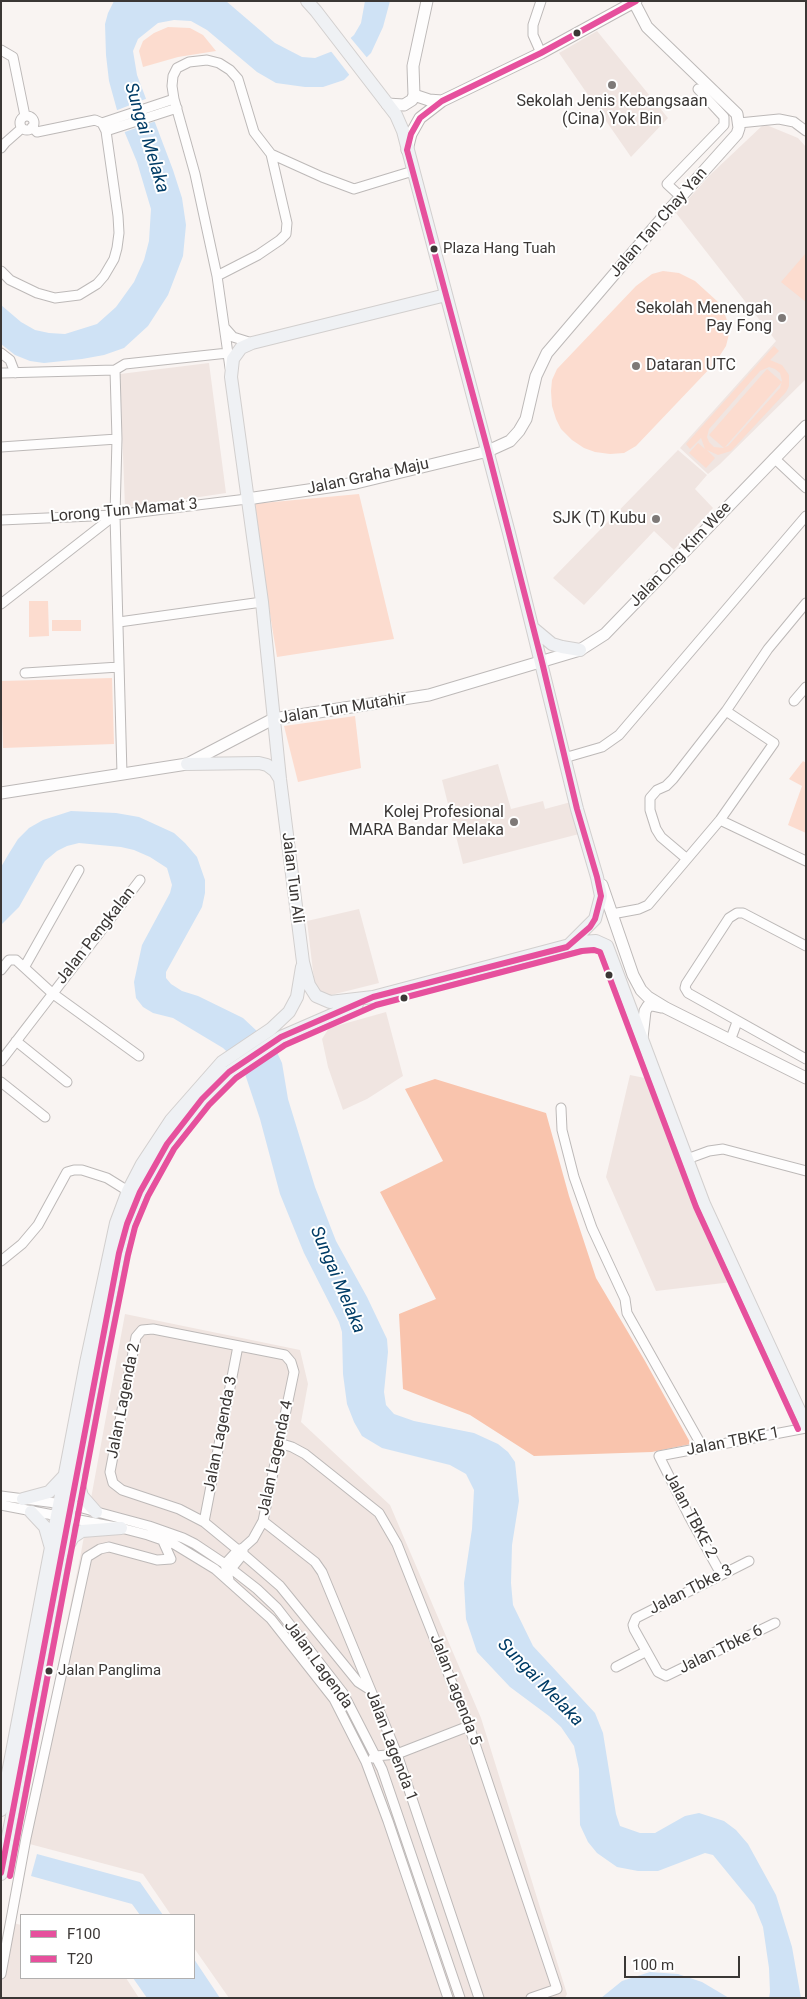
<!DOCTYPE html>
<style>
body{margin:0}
#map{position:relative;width:807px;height:1999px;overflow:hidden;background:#f9f4f2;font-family:Roboto,sans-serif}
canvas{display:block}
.frame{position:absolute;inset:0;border:2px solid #3b3735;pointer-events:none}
.legend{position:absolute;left:20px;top:1914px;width:175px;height:65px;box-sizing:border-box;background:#fff;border:1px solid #b1afae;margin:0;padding:6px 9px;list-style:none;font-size:15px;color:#3b3735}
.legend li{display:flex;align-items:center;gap:10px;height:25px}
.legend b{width:25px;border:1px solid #b1afae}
.scale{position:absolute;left:624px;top:1956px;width:116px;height:22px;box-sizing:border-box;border:2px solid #3b3735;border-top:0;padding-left:6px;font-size:15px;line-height:18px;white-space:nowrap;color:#3b3735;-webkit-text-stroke:4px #fff;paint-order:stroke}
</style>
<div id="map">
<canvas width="807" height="1999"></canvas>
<div class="frame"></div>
<ul class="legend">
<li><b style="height:6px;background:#e6509d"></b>F100</li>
<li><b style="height:6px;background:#e6509d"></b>T20</li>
</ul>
<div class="scale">100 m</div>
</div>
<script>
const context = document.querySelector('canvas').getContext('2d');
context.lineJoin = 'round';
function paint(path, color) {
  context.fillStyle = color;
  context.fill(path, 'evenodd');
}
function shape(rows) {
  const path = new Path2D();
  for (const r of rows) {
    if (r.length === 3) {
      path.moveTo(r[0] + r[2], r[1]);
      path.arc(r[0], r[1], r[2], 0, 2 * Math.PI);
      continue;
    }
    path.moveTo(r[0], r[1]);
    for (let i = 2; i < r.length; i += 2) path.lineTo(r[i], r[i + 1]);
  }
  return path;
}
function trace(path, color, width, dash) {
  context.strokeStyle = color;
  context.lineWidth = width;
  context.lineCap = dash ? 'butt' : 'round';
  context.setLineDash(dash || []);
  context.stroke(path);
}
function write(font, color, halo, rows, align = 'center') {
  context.font = font + ' Roboto,sans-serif';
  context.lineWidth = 4;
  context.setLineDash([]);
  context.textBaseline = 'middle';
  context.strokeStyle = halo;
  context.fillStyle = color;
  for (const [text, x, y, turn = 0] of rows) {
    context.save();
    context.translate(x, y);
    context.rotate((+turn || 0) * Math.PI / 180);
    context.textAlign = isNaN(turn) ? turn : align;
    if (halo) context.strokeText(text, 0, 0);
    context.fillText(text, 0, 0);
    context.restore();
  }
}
const built = shape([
 [597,31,668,118,631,157,559,53],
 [764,124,798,138,806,147,806,379,720,464,708,474,680,448,776,341,676,213,710,175],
 [209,363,226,493,125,508,120,374],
 [678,450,707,475,695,489,713,508,674,550,654,531,584,605,553,578],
 [498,764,511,809,543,801,545,809,571,802,579,834,463,864,442,780],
 [359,909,379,983,327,996,315,988,307,921],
 [386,1012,403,1076,367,1099,343,1110,328,1067,322,1039,329,1028],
 [630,1075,650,1079,681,1162,732,1282,656,1291,606,1177],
 [125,1314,300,1350,308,1384,301,1422,390,1505,481,1718,567,1994,565,1998,229,1998,194,1948,194,1915,171,1915,143,1874,22,1842,80,1558],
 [10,1922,21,1925,21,1978,126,1978,139,1998,1,1998,1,1963]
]);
const green = shape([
 [168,27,190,28,203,35,216,51,178,57,143,67,139,51,143,41,154,33],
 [806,253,806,302,781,282],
 [663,271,679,273,695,281,717,301,724,312,728,323,729,334,726,346,715,363,636,446,624,453,610,454,595,452,584,448,572,440,561,429,556,419,552,406,551,391,552,380,557,369,636,286,652,274],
 [774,346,779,351,770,360,782,365,789,375,789,386,786,392,731,451,718,455,707,450,715,458,706,468,689,453,698,443,705,449,701,438,690,449,686,444],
 [769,367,775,369,780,373,782,381,780,388,728,446,725,447,782,382,767,369,709,435,724,448,714,447,709,442,707,437,709,429,760,371],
 [359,494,394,639,277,657,252,504],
 [29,601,48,601,49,636,29,637],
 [52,620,81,620,81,631,52,631],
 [112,678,114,744,3,748,1,681],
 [355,716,361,768,298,782,284,726],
 [803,761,806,763,806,833,788,825,802,786,789,779]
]);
const forest = shape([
 [435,1079,546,1113,569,1196,596,1278,645,1361,691,1444,652,1452,534,1456,470,1415,403,1389,399,1314,436,1299,380,1192,443,1161,405,1089]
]);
const water = shape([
 [114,1,226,1,275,43,302,57,315,58,338,49,354,35,361,23,365,1,390,1,383,27,371,53,344,80,323,87,305,87,276,83,257,72,207,30,191,21,174,20,158,23,138,39,133,51,137,75,173,170,182,198,186,225,183,256,168,295,148,326,124,348,104,355,82,359,44,363,30,361,15,355,1,344,1,305,21,322,35,330,49,333,65,334,97,324,116,307,134,282,144,260,149,241,151,209,137,162,120,121,109,81,106,55,105,24,108,13],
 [71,811,116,813,139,817,174,833,185,843,197,857,205,880,205,893,202,907,166,972,166,978,171,984,182,991,198,996,243,1018,275,1048,282,1063,288,1099,315,1187,336,1241,367,1297,387,1339,388,1352,384,1392,386,1405,394,1414,414,1421,474,1433,498,1444,508,1452,515,1462,519,1501,512,1545,511,1583,513,1605,533,1646,595,1713,603,1733,616,1814,620,1826,640,1833,655,1833,685,1816,699,1813,724,1821,736,1830,748,1844,776,1895,792,1947,801,1998,769,1998,770,1992,769,1968,763,1927,754,1905,713,1855,705,1853,658,1871,638,1871,617,1867,597,1853,588,1842,580,1825,579,1769,574,1746,561,1727,549,1716,510,1687,477,1652,466,1619,464,1583,472,1529,474,1490,466,1474,450,1465,382,1448,362,1436,354,1422,347,1404,343,1374,342,1332,339,1322,304,1253,280,1194,260,1119,245,1074,237,1061,223,1048,173,1018,153,1013,143,1007,136,998,134,982,142,945,170,893,172,885,167,868,150,857,134,850,121,847,79,843,67,846,57,851,45,861,19,907,1,925,1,867,8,855,18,839,29,828,43,820],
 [37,1854,140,1882,163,1915,140,1915,132,1904,31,1876],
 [194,1959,220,1998,147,1998,133,1978,194,1978],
 [650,1972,678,1974,702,1982,729,1998,601,1998,622,1981]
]);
const pier = shape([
 [349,36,369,60,351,77,330,50,337,47],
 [148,98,156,121,122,133,115,111]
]);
const street = shape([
 [1,50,13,57,25,116],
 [541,53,533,35,533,25,541,1],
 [27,123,7],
 [102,123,174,99],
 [739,123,779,119,794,122,806,131],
 [106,131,177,108],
 [1,148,5,143,22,128],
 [271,154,322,177,354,189,413,171],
 [681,197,667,184,724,125,724,117,698,89],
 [1,271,10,280,37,293,55,298,79,295,97,284,104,276,114,259,117,248,119,233,118,216,106,131,102,123,95,120,37,132,32,127],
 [217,276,258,255,280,240,286,234,287,223,271,154,254,132,238,79,230,70,219,63,207,60,189,62,177,68,173,76,172,86,174,99,195,174,217,276,230,368],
 [225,328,233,337,252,343],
 [1,353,10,360,15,373],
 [115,370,117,439,115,515,122,774],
 [115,370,125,364,228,353],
 [1,373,115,370],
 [1,447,117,439],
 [774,458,806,488],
 [1,520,115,515,247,499],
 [1,604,115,515],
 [119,622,262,602],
 [25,673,119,667],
 [794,701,806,687],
 [564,758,602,747,619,735,806,516],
 [720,820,806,861],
 [687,859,661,837,656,829,650,810,650,798,657,790,666,786,673,779,726,711,768,649,806,603],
 [612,914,639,909,648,905,720,820,774,743,726,711],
 [806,946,743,913,737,913,729,918,686,984,685,988,688,993,806,1059],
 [25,966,79,870],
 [1,970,9,960,16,960,52,993,139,1056],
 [16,1041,67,1082],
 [730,1041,737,1022],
 [1,1061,140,880],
 [1,1082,45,1117],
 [561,1108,562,1130,574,1177,592,1228,625,1299,627,1313,703,1448],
 [687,1159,709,1151,723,1149,806,1171],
 [1,1261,22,1244,38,1225,67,1172,74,1170,82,1170,107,1178,128,1191],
 [279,1443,292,1447,305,1454,379,1513,397,1544,469,1726,557,1989,531,1998],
 [1,1496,71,1505,149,1526,183,1538,195,1544,225,1564,257,1589,277,1608,343,1693,382,1769,460,1998],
 [1,1505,121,1528,148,1535,174,1544,215,1569,271,1619,334,1699,366,1762,388,1821,448,1998],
 [263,1521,315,1562,322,1572,397,1754,479,1998],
 [204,1522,238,1346],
 [749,1561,636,1618,633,1625,634,1629,658,1672,666,1676,775,1623],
 [231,1569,243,1554,243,1549],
 [721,1574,689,1516,659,1456,806,1428],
 [229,1580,225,1564,238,1550,243,1548,253,1539,263,1521,294,1372,291,1362,285,1355,153,1329,142,1330,136,1337,110,1472,113,1483,122,1490,179,1509,204,1522,238,1550,243,1554,280,1586,358,1682,369,1689],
 [616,1667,645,1652],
 [373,1758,376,1756,397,1754,469,1726],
 [1,1974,26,1838,87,1557,100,1549,109,1547,157,1560,171,1559,162,1539]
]);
const secondary = shape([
 [414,95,429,100,442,101],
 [387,104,404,105,412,100,414,95,413,66,427,1],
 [407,150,411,134,420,118,442,101,541,53,636,1],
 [247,499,356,483,488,451,510,441,519,431,526,419,536,376,547,353,669,210,737,134,739,128,737,114,647,27,634,2],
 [1,793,187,764,273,719,429,695,580,650,605,634,806,426],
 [602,885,633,975,641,990,648,997,666,1008,806,1078],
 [642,1038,645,1011,648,1006,652,1005,661,1007]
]);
const primary = shape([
 [307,1,316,11,396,115,403,131,509,533,577,809,597,877,601,896,595,919,570,944],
 [446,295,252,343,241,348,233,359,231,377,262,602,280,779,303,962,309,985,316,996,330,1002,373,997,581,942,596,941,607,946,704,1204,806,1425],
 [534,629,552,644,562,647,580,650],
 [187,764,259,763,267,765,275,771,280,779],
 [77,1479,82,1496,96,1512],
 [23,1499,49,1492,65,1475],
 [31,1512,45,1527,51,1548],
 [66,1549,73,1537,82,1531,121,1528],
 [1,1810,86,1363,116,1223,128,1191,142,1164,171,1120,222,1062,271,1029,289,1012,297,997,302,967],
 [1,1874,97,1364,119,1253,127,1224,140,1192,167,1144,202,1099,229,1072,281,1037,357,1004]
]);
const bus1 = shape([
 [1,1873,119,1253,127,1224,140,1192,167,1144,202,1099,229,1072,281,1037,373,997,567,947,590,927,595,919,601,896,597,877,577,809,542,662,488,451,407,150,411,134,420,118,442,101,541,53,636,1]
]);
const bus2 = shape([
 [10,1876,106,1366,128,1255,135,1227,148,1196,174,1149,209,1105,236,1078,285,1045,376,1005,582,951,594,950,600,952,696,1207,798,1429]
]);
const markers = [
 [577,33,4.5,"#3b3735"],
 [612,85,5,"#7e7977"],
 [434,249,4.5,"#3b3735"],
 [782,318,5,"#7e7977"],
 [636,366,5,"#7e7977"],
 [656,519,5,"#7e7977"],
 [514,822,5,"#7e7977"],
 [609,975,4.5,"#3b3735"],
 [404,998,4.5,"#3b3735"],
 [49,1671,4.5,"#3b3735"]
];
const busNames = [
 ["Plaza Hang Tuah",443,249],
 ["Jalan Panglima",58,1671]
];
const poiNames = [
 ["Sekolah Jenis Kebangsaan",612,102,"center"],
 ["(Cina) Yok Bin",612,120,"center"],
 ["Sekolah Menengah",772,309],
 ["Pay Fong",772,327],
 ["Dataran UTC",646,366,"left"],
 ["SJK (T) Kubu",646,519],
 ["Kolej Profesional",504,813],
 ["MARA Bandar Melaka",504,831]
];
const streetNames = [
 ["Jalan Tan Chay Yan",659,223,-49],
 ["Jalan Graha Maju",368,477,-12],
 ["Lorong Tun Mamat 3",124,511,-5],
 ["Jalan Ong Kim Wee",681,555,-46],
 ["Jalan Tun Mutahir",343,709,-9],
 ["Jalan Tun Ali",292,878,83],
 ["Jalan Pengkalan",96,936,-52],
 ["Jalan Lagenda 2",124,1401,-79],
 ["Jalan Lagenda 3",221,1434,-79],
 ["Jalan TBKE 1",733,1442,-11],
 ["Jalan Lagenda 4",276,1458,-78],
 ["Jalan TBKE 2",690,1515,62],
 ["Jalan Tbke 3",691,1590,-27],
 ["Jalan Tbke 6",721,1650,-26],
 ["Jalan Lagenda",318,1665,54],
 ["Jalan Lagenda 5",455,1690,69],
 ["Jalan Lagenda 1",391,1746,69]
];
const waterNames = [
 ["Sungai Melaka",146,138,73],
 ["Sungai Melaka",337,1280,67],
 ["Sungai Melaka",540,1683,46]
];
paint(built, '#f0e5e1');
paint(green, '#fcdccf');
paint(forest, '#f9c4ad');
paint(water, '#cfe2f5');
paint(pier, '#f9f4f2');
trace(street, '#bdb9b8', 11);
trace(secondary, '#bdb9b8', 13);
trace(primary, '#d2cfce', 14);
trace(street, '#fefdfd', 9);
trace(secondary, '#fefdfd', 11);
trace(primary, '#eff1f4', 12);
trace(bus1, '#e6509d', 6);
trace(bus2, '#e6509d', 6);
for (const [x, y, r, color] of markers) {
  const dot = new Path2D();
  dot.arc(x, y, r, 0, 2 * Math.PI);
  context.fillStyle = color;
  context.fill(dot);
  trace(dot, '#fff', 2);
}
write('15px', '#3b3735', '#fff', busNames, 'left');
write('16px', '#3b3735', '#fff', poiNames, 'right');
write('16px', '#3b3735', '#fff', streetNames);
write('italic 18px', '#003c66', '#fff', waterNames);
</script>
